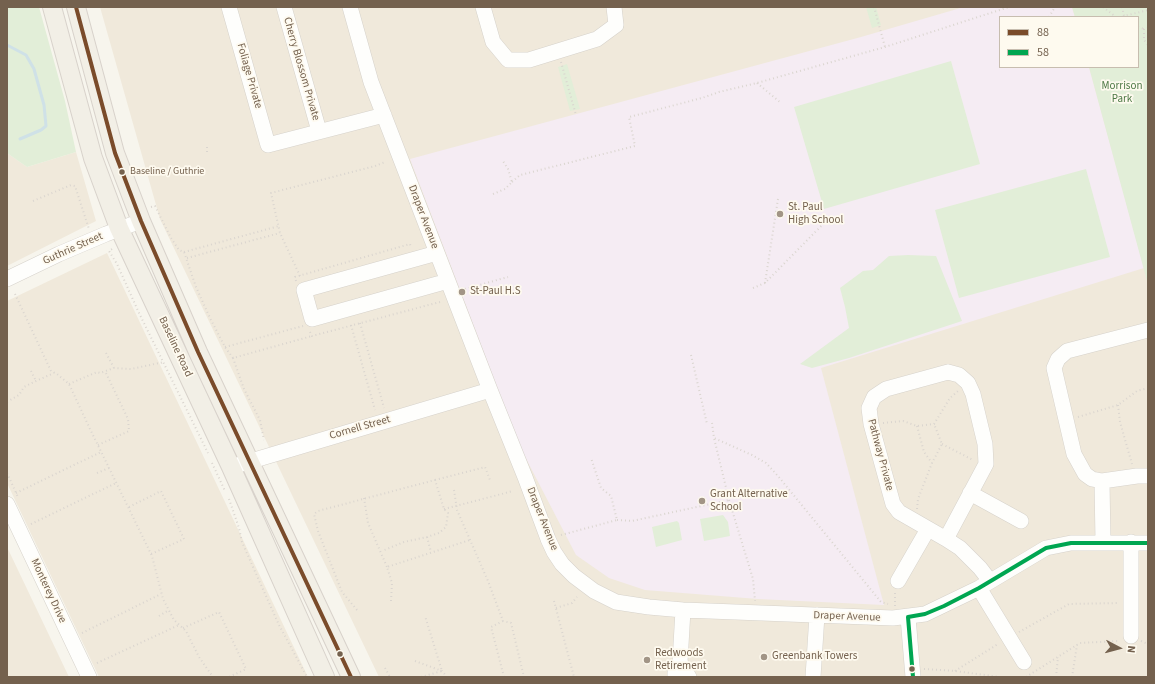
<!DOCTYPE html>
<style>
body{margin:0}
#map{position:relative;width:1155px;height:684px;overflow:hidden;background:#f7f5ed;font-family:"Source Sans 3",sans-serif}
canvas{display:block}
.frame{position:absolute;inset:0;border:8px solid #74614e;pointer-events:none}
.legend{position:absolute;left:999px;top:16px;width:140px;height:52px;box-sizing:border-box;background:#fefaef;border:1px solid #c7bdaf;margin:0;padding:5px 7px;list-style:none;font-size:12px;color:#74614e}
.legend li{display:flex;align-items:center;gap:8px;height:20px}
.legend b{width:20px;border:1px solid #c7bdaf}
.north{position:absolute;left:1099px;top:628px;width:40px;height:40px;-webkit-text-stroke:3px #fefaef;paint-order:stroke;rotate:96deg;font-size:11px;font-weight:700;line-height:16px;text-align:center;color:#74614e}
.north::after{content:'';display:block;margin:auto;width:14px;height:18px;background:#74614e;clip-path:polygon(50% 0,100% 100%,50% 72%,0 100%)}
</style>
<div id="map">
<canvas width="1155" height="684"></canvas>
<div class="frame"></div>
<ul class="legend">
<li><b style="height:5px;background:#7a4b2a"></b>88</li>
<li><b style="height:5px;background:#00a651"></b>58</li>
</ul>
<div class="north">N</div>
</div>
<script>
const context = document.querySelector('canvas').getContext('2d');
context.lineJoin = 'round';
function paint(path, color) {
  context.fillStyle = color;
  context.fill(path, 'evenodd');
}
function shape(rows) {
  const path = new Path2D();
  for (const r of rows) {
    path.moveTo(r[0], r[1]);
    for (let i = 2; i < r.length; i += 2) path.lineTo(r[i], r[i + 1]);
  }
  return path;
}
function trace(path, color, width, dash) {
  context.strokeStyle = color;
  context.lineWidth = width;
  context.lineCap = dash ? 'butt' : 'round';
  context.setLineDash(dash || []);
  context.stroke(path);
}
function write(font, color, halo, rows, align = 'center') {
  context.font = font + ' "Source Sans 3",sans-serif';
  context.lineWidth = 3.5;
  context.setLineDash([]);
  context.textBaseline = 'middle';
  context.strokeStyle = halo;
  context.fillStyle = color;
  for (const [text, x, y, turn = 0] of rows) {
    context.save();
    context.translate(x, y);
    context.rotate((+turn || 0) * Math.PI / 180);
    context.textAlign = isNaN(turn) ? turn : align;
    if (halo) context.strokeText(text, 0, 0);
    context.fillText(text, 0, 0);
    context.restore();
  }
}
const residential = shape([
 [100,7,1148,7,1148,677,379,677,160,219],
 [1000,17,1138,17,1138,67,1000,67],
 [76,152,96,221,7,266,7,153,27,167],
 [107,253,308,677,99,677,7,483,7,301],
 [7,547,69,677,7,677]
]);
const education = shape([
 [964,7,1072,7,1075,17,1000,17,1000,67,1089,67,1144,268,821,368,884,605,758,599,645,590,609,578,576,555,520,447,410,159,861,37]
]);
const green = shape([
 [7,7,39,7,65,101,76,152,27,167,7,153],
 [866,7,876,7,881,25,872,28],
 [1072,7,1148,7,1148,281,1147,281,1089,67,1138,67,1138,17,1075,17],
 [951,61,980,164,824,209,794,107],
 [567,64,580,109,570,111,558,67],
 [1086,169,1110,257,959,298,935,210],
 [908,255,936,256,962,321,849,358,812,368,800,364,849,328,845,307,840,288,863,271,873,270,889,256],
 [723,515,728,522,730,536,704,541,700,519],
 [677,521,679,523,682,540,656,547,652,527]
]);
const stream = shape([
 [7,45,26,55,34,69,44,105,46,126,41,130,20,139]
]);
const path = shape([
 [874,7,885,47],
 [1103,7,1116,17],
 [1122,7,1124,16,1148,10],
 [1049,17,1055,7],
 [1138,27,1144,29],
 [1148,28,1144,29,1144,40,1148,45],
 [561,62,576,115],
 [757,83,781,103],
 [207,147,207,155],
 [512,182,520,175,635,146,629,117,702,98,719,92,757,83,885,47,1009,7],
 [493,194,505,189,512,182,508,169,503,161],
 [778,199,765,283,831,216],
 [33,201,71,185,75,186,89,229],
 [151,207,155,206,171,238,179,250,184,252,196,287,210,318,225,347,233,358,312,336],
 [112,249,109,251,117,264,139,313,208,453],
 [184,252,279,226],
 [187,258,280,233],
 [300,276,280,233,271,193,375,166,385,162],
 [296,281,295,277,410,244,411,248],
 [753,288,765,283],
 [465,289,508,277],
 [15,294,51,371,57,374,69,384,90,429,152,556,163,599,174,620,186,631,199,657,213,677],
 [360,323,384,408],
 [351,325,375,410],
 [310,332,312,336,440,302],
 [225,347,303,326],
 [106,353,114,368],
 [691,355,707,424],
 [233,358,244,389,260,420,264,440],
 [31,371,36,381],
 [69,384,97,372,100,373,114,368,131,369,164,362],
 [7,402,19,395,24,387,36,381,54,373],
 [1118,405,1120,422,1132,464],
 [1078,417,1118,405,1137,391,1148,388],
 [712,423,714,438,752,455,766,463,778,476,881,602,888,604],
 [883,423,903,421,917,426,934,424,950,398,958,391],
 [917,426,924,452,932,463],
 [942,444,973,460],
 [98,445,129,431,128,419,105,371],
 [212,463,225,491],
 [7,473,18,497],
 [97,473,109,468],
 [435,480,485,467,490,480],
 [454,490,457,510,488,581,503,621,511,623,524,677],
 [16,493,101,452],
 [364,498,368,523,387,567],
 [229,499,239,528,242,542,257,576,279,625,307,677],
 [729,500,753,579,755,601],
 [129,507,161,491,184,539,151,554],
 [444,509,513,491],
 [917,509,918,499,932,463,942,444,934,424],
 [617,520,632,521,729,500,714,438],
 [31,524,116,483],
 [561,535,617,520,611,496,601,488,591,458],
 [427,537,431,552],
 [391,601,392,583,387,567,470,540],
 [554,601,574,677],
 [895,606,895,592],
 [556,608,572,603,577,597],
 [357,610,342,592,318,531,314,514,318,511,435,480,444,509,448,513,446,527,439,533,427,537,404,542,382,551],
 [159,616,169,610],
 [503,621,491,627,504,677],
 [183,628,219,612,246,669,229,677],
 [1019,632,1069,604,1119,603],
 [82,633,161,594],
 [1141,641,1148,644],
 [415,661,442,671,447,677],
 [97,663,179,625],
 [385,668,390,677],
 [924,669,955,671,1000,677],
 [955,671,998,644],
 [421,677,442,671,425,616],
 [1026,677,1080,643,1119,641],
 [1056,677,1058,657],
 [1072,677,1077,645]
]);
const minor = shape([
 [229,7,268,145,384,115],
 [284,7,319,131],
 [350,7,371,82,490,390,525,477,548,539,554,552,562,564,574,576,594,591,616,602,649,607,683,610,893,618,925,614,979,588,1046,548,1071,543,1148,543],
 [483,7,493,42,508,60,529,60,597,39,616,25,614,7],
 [437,253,304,290,312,319,448,281],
 [7,279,59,254,106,234,141,221],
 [1148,330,1067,351,1058,359,1054,368,1074,454,1085,474,1092,479,1102,481,1137,476,1148,476],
 [948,372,959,375,968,383,973,394,985,444,986,464,946,539,899,512,893,504,871,424,869,408,874,397,886,389,948,372],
 [231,467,490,390],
 [1102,481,1103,542],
 [970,493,1021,521],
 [7,504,89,677],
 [946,539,960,548,980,568,990,581],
 [898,581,928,529],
 [979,588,1024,662],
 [908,617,913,677],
 [1131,636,1131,542],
 [680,662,689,677],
 [675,677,675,673,680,662,683,610],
 [813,677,817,615]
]);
const major = shape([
 [52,7,93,158,119,228,231,467,325,677],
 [76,7,115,153,141,221,198,352,351,677]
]);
const bus1 = shape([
 [76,7,115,153,141,221,198,352,351,677]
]);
const bus2 = shape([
 [908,617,925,614,944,606,979,588,1046,548,1071,543,1148,543],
 [908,617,913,677]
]);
const markers = [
 [122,172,3.5,"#74614e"],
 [780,214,4,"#a29586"],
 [462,292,4,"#a29586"],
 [702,501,4,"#a29586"],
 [340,654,3.5,"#74614e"],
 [764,657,4,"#a29586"],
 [647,660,4,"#a29586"],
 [912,669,3.5,"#74614e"]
];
const busNames = [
 ["Baseline / Guthrie",130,172]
];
const streetNames = [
 ["Cherry Blossom Private",301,69,74],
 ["Foliage Private",249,76,74],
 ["Draper Avenue",423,217,69],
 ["Guthrie Street",73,249,-24],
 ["Baseline Road",175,347,65],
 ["Cornell Street",360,428,-16],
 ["Pathway Private",880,455,75],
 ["Draper Avenue",542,519,68],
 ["Monterey Drive",48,591,65],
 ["Draper Avenue",847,617,2]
];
const parkNames = [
 ["Morrison",1122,87],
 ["Park",1122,100]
];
const poiNames = [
 ["St. Paul",788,208],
 ["High School",788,221],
 ["St-Paul H.S",470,292],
 ["Grant Alternative",710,495],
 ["School",710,508],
 ["Redwoods",655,654],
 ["Retirement",655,667],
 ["Greenbank Towers",772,657]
];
paint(residential, '#f0e9db');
paint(education, '#f5ecf3');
paint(green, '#e2eed8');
trace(stream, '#cfe1e7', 3);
trace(minor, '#d6d2cb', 16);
trace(major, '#d8d2cb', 20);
trace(path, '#dad5cf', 2, [1, 3]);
trace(minor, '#fefefc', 15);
trace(major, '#f2efe6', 18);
trace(bus1, '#7a4b2a', 4);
trace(bus2, '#00a651', 4);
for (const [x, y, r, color] of markers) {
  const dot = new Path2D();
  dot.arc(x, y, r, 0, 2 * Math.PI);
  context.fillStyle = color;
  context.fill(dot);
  trace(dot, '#fefaef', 1.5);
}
write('10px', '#74614e', '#fefaef', busNames, 'left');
write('11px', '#74614e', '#fefaef', streetNames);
write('11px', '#4e7946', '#fefaef', parkNames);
write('11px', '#74614e', '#fefaef', poiNames, 'left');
</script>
